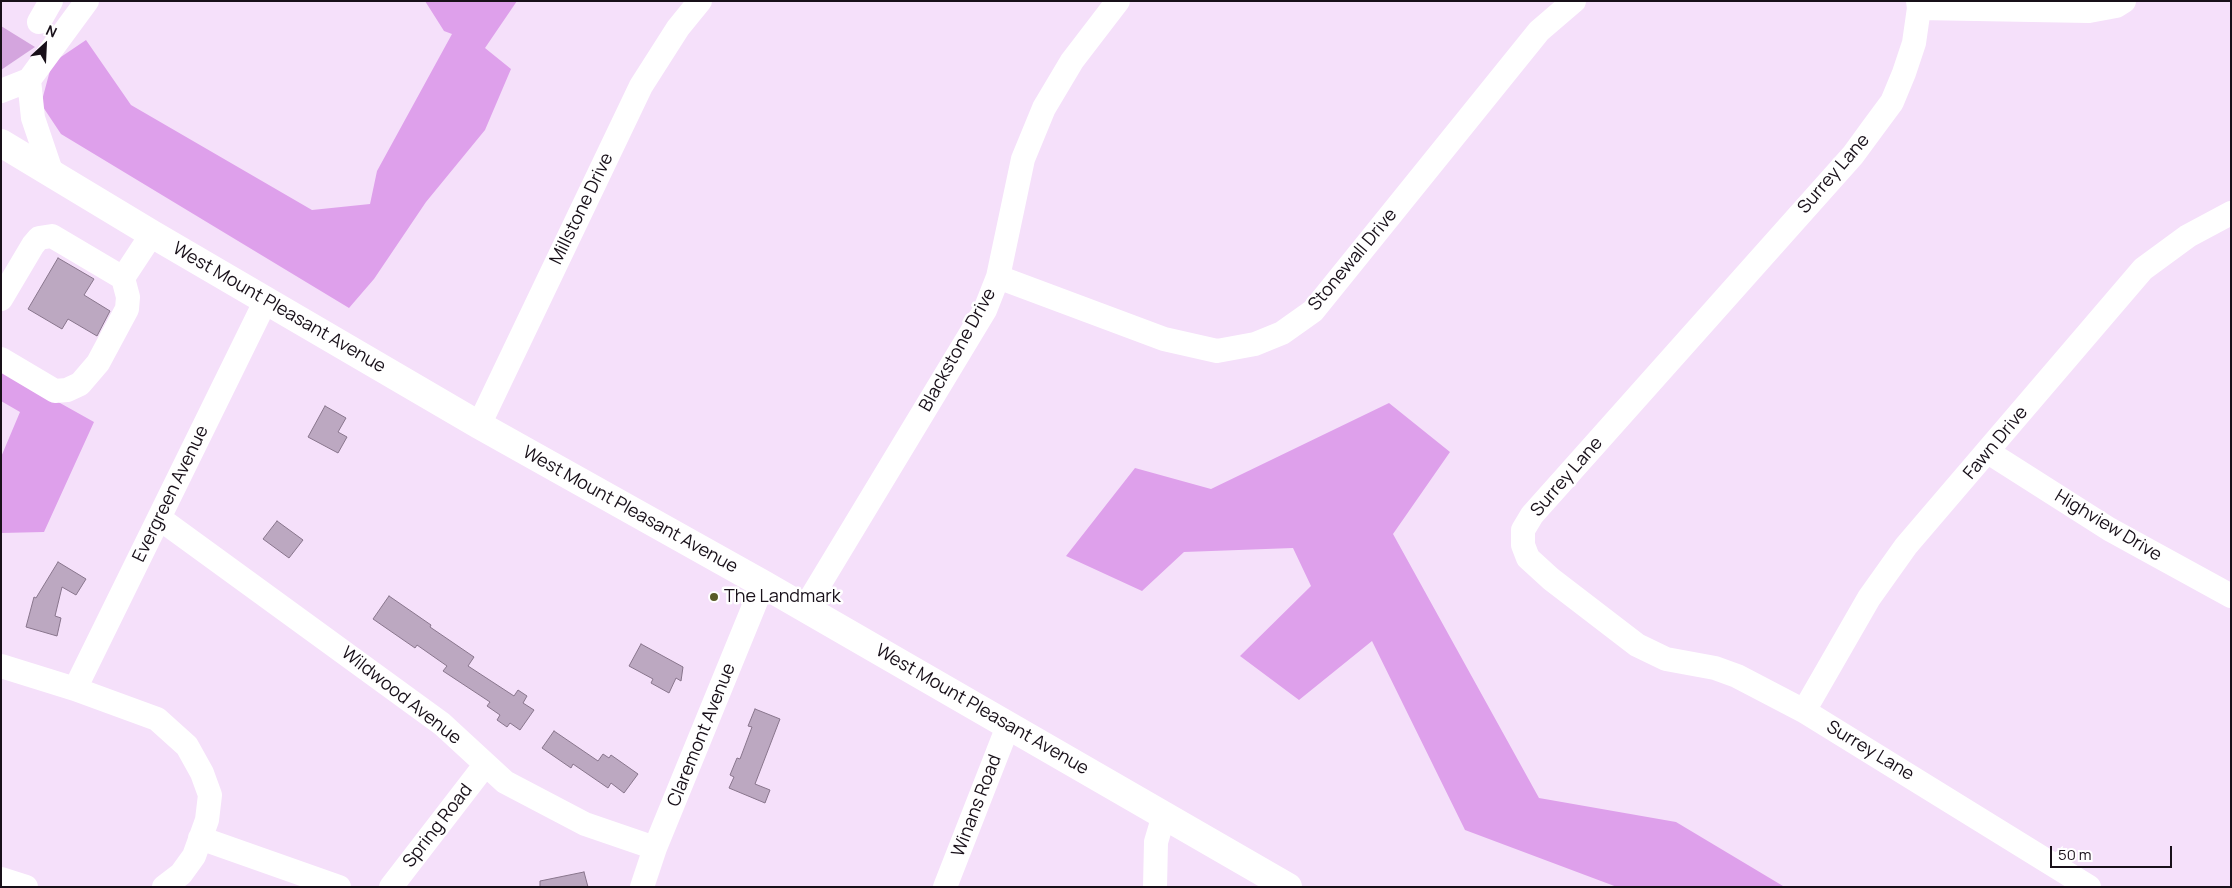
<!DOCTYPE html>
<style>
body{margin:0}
#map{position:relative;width:2232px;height:888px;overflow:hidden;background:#f5e0fa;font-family:Manrope,sans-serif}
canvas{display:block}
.frame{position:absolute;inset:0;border:2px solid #181019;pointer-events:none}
.north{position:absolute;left:20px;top:20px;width:50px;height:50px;-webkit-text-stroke:4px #fff;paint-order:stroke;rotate:25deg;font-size:14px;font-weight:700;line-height:20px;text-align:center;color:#181019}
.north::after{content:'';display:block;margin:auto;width:18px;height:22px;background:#181019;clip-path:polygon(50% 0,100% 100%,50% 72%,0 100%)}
.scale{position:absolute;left:2050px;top:846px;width:122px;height:22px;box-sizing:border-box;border:2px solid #181019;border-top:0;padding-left:6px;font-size:15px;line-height:18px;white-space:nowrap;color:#181019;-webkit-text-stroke:4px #fff;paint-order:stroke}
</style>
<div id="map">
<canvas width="2232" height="888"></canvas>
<div class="frame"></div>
<div class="north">N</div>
<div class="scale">50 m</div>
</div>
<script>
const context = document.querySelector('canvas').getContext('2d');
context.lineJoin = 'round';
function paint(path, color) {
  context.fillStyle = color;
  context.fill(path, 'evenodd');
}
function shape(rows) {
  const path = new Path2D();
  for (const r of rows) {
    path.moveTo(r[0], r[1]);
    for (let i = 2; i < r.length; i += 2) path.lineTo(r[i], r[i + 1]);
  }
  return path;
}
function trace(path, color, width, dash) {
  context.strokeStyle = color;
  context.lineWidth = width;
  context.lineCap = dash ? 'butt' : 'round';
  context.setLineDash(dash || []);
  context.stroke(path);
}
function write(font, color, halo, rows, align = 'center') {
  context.font = font + ' Manrope,sans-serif';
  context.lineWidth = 5;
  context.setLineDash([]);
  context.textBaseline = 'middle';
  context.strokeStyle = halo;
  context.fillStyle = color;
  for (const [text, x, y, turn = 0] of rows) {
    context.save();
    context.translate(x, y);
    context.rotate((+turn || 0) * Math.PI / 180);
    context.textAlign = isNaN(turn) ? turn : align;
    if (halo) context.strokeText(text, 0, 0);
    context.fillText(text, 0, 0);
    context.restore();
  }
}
const green = shape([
 [1,26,35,47,1,70]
]);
const forest = shape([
 [425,1,517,1,485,48,511,69,485,130,426,202,374,279,349,308,61,134,41,104,52,63,86,40,131,105,312,210,370,204,377,171,452,34,444,31],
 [1,370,94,422,44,532,1,533,1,457,20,412,1,401],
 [1389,403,1450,452,1393,534,1539,798,1676,822,1783,886,1789,887,1617,887,1465,830,1372,641,1299,700,1240,656,1311,586,1293,548,1184,552,1142,591,1066,556,1135,468,1211,489]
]);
const building = shape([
 [58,258,94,279,84,295,110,311,97,336,68,319,62,329,28,309,58,258],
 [325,406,346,418,338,432,347,437,338,453,308,437,325,406],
 [277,521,303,540,289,558,263,539,277,521],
 [58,562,86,579,76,595,62,587,55,616,61,618,57,636,26,627,34,597,36,598,58,562],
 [389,596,431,625,430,627,474,657,468,666,514,696,518,690,527,696,523,703,534,710,520,730,510,723,507,727,497,720,500,715,487,706,490,702,443,671,447,666,417,645,415,648,373,619,389,596],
 [641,644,683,667,681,681,676,678,669,693,651,683,653,679,629,666,641,644],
 [755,709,780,719,755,784,770,790,765,803,729,788,734,777,730,775,737,758,740,759,752,727,748,726,755,709],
 [554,731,598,761,603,754,609,758,611,755,638,774,624,793,611,783,608,788,573,764,571,768,542,748,554,731],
 [584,872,588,887,540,887,540,881,584,872]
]);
const minor = shape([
 [1918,1,1919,8,1914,43,1904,73,1892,102,1872,129,1853,155,1532,515,1523,530,1523,545,1528,558,1551,579,1637,645,1666,659,1715,668,1737,676,1804,711,2089,887],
 [1919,8,2089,11,2116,6,2124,1],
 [39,22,51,1],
 [29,80,33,118,52,174],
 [1,91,29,80,87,1],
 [998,277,1164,339,1217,351,1255,344,1282,333,1313,311,1539,31,1574,1],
 [123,278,152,234],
 [1,299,33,245,39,238,52,236,123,278,128,297,127,309,98,363,80,384,67,390,55,391,1,359],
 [479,425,641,86,678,28,700,1],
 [1988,452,2109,529,2231,596],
 [159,518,442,724,505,782,585,824,655,848],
 [805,608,985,310,998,277,1023,159,1044,108,1072,61,1118,1],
 [1,666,75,689,157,719,187,746,202,773,210,795,207,820,194,856,181,874,164,887],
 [75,689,266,300],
 [1804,711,1869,598,1906,546,2143,269,2188,236,2231,213],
 [200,838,339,887],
 [1,879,26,887],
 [391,887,485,765],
 [642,887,655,848,763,584],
 [945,887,1008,726],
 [1155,887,1156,842,1164,815]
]);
const major = shape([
 [1,143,152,234,479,425,763,584,1288,887]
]);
const markers = [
 [714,597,5,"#585a27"]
];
const streetNames = [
 ["Surrey Lane",1834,174,-49],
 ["Millstone Drive",582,209,-64],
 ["Stonewall Drive",1353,260,-50],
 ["West Mount Pleasant Avenue",279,308,30],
 ["Blackstone Drive",958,350,-61],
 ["Fawn Drive",1996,443,-50],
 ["Surrey Lane",1567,477,-49],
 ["Evergreen Avenue",171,494,-64],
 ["West Mount Pleasant Avenue",630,510,29],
 ["Highview Drive",2108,526,31],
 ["Wildwood Avenue",401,696,38],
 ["West Mount Pleasant Avenue",982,710,30],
 ["Claremont Avenue",702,735,-68],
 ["Surrey Lane",1870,751,31],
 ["Winans Road",977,806,-69],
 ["Spring Road",438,826,-52]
];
const poiNames = [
 ["The Landmark",724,597]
];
paint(green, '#d4a5de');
paint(forest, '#dea0eb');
paint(building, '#bca8c1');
trace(building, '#88758c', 1);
trace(minor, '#fff', 24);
trace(major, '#fff', 28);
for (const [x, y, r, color] of markers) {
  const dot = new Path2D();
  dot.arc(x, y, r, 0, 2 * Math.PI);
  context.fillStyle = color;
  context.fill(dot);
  trace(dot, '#fff', 2);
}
write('18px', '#181019', '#fff', streetNames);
write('18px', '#181019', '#fff', poiNames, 'left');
</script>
